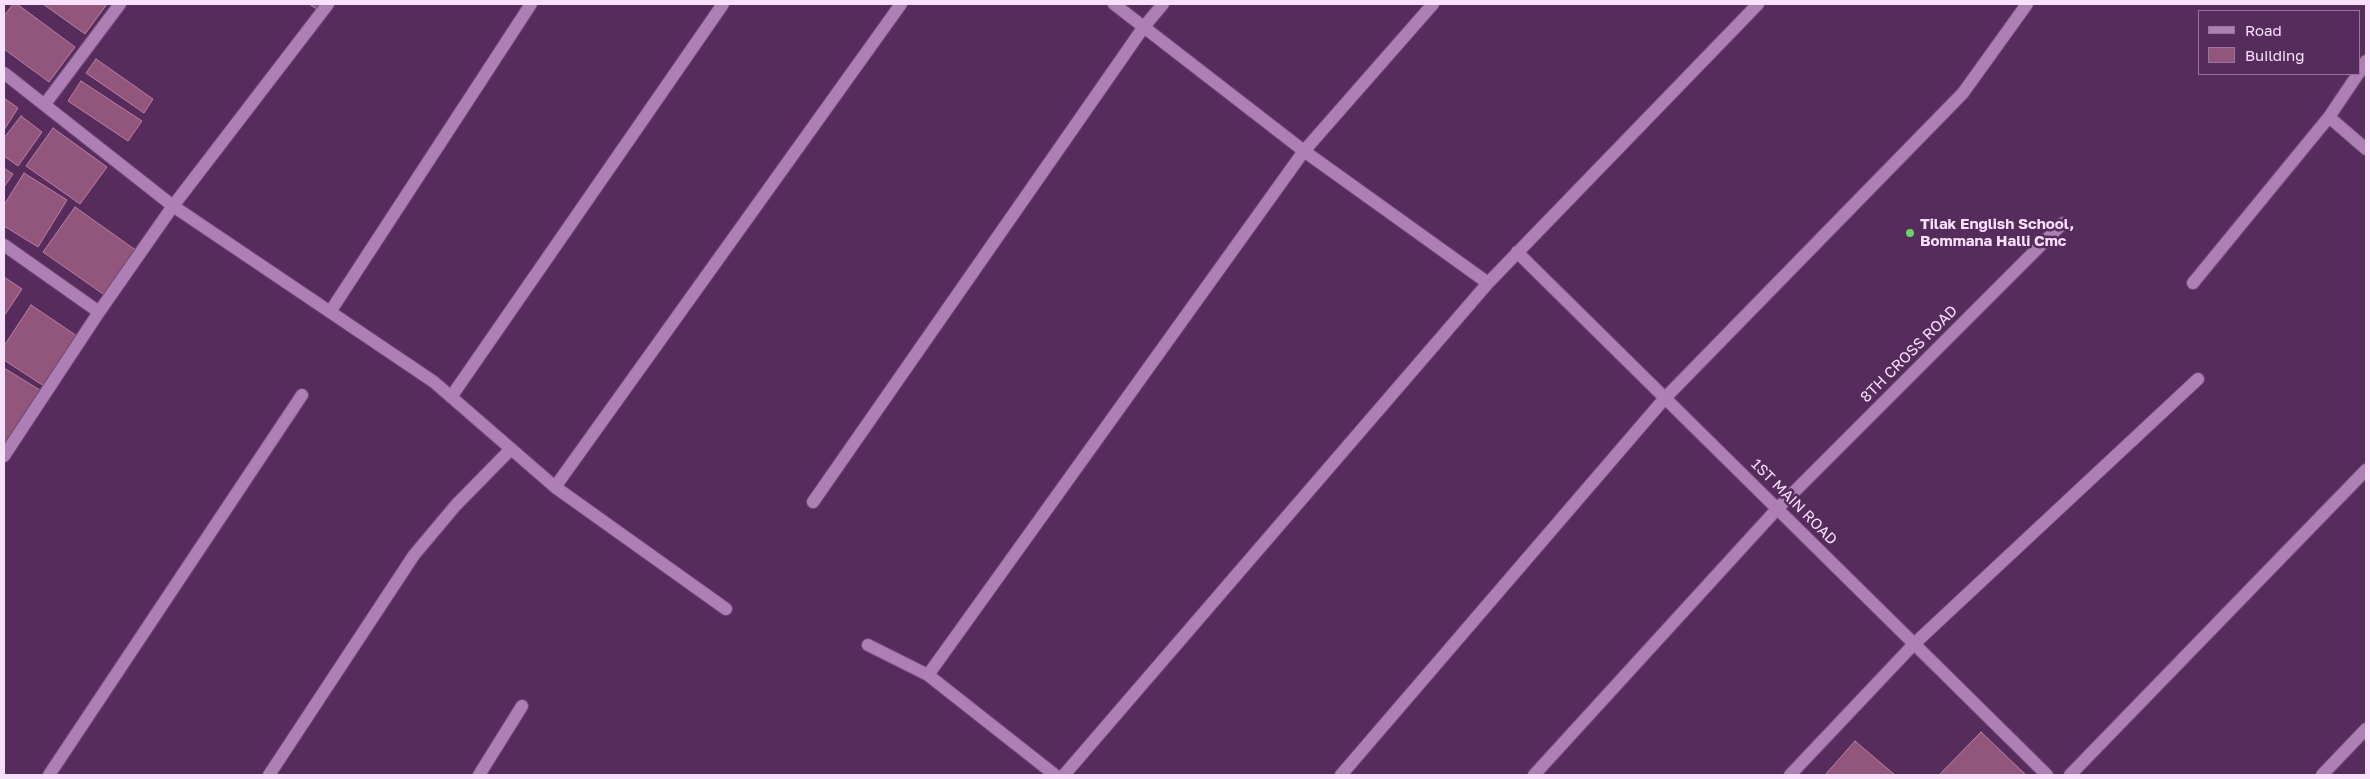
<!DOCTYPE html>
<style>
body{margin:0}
#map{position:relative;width:2370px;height:779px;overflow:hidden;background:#562c5c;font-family:"Golos Text",sans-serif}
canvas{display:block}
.frame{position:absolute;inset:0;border:5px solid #f8dffc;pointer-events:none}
.legend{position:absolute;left:2198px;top:10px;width:162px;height:65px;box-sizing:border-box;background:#562c5c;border:1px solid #97749c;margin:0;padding:6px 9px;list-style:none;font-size:15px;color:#f8dffc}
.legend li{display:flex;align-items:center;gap:10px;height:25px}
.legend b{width:25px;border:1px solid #97749c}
</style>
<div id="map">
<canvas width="2370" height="779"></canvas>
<div class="frame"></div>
<ul class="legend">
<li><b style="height:6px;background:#ae7fb5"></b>Road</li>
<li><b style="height:14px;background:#92567c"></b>Building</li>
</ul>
</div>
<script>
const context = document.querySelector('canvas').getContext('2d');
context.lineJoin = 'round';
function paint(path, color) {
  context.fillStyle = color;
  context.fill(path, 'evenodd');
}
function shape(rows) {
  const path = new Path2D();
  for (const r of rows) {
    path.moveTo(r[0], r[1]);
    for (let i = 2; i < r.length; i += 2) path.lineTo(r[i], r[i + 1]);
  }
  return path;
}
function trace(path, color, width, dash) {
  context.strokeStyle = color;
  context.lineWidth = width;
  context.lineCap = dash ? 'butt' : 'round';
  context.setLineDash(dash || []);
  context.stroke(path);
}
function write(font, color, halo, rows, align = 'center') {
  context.font = font + ' "Golos Text",sans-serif';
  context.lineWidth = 5;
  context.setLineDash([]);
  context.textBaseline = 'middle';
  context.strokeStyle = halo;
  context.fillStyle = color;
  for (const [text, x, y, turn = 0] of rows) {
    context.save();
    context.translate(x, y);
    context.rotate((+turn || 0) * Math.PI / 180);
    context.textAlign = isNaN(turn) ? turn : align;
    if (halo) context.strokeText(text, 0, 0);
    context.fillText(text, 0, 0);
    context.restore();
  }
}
const building = shape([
 [13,4,17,4,75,47,49,82,4,49,4,16,13,4],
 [43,4,107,4,85,34,43,4],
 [309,4,322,4,318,10,309,4],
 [96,59,153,99,144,113,86,73,96,59],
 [81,81,142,121,128,141,68,101,81,81],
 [4,98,18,108,4,130,4,98],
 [21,116,42,132,18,166,4,156,4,138,21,116],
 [53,128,107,167,80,204,26,166,53,128],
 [4,168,13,174,4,187,4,168],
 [24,173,67,200,38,247,4,226,4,205,24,173],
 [75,207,137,251,106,296,43,252,75,207],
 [4,277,22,289,4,316,4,277],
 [31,305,80,338,47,388,4,360,4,346,31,305],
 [4,368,43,392,10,444,4,440,4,368],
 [1981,732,2026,775,1939,775,1981,732],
 [1855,741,1895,775,1825,775,1855,741]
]);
const minor = shape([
 [1114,4,1304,151,1488,283],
 [4,73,173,206,434,382,555,487,726,609],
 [2359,73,2366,61],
 [2358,74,2329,117,2366,149],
 [45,104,120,4],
 [4,245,99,312],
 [1517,252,2047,775],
 [2193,283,2329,117],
 [330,312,531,4],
 [451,397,723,4],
 [4,456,99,312,173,206,328,4],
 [555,487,901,4],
 [813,502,1143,28,1163,4],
 [868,645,928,675,1055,775],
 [928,675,1304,151,1433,4],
 [49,775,302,395],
 [269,775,414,555,456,505,510,450],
 [479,775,522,706],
 [1064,775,1488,283,1758,4],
 [1341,775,1665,398,1963,93,2027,4],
 [1534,775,1777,509,2063,223],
 [1790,775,1914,644,2198,379],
 [2070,775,2366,470],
 [2322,775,2366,729]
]);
const markers = [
 [1910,233,5,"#6bd363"]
];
const poiNames = [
 ["Tilak English School,",1920,224],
 ["Bommana Halli Cmc",1920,241]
];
const streetNames = [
 ["8TH CROSS ROAD",1909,354,-45],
 ["1ST MAIN ROAD",1794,502,45]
];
paint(building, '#92567c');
trace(building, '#bd7ea5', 1);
trace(minor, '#6f4b75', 14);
trace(minor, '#ae7fb5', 12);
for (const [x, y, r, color] of markers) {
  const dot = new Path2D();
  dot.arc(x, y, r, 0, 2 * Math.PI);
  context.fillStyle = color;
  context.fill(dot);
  trace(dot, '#562c5c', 2);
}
write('bold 15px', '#f8dffc', '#562c5c', poiNames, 'left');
write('15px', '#f8dffc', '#562c5c', streetNames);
</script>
